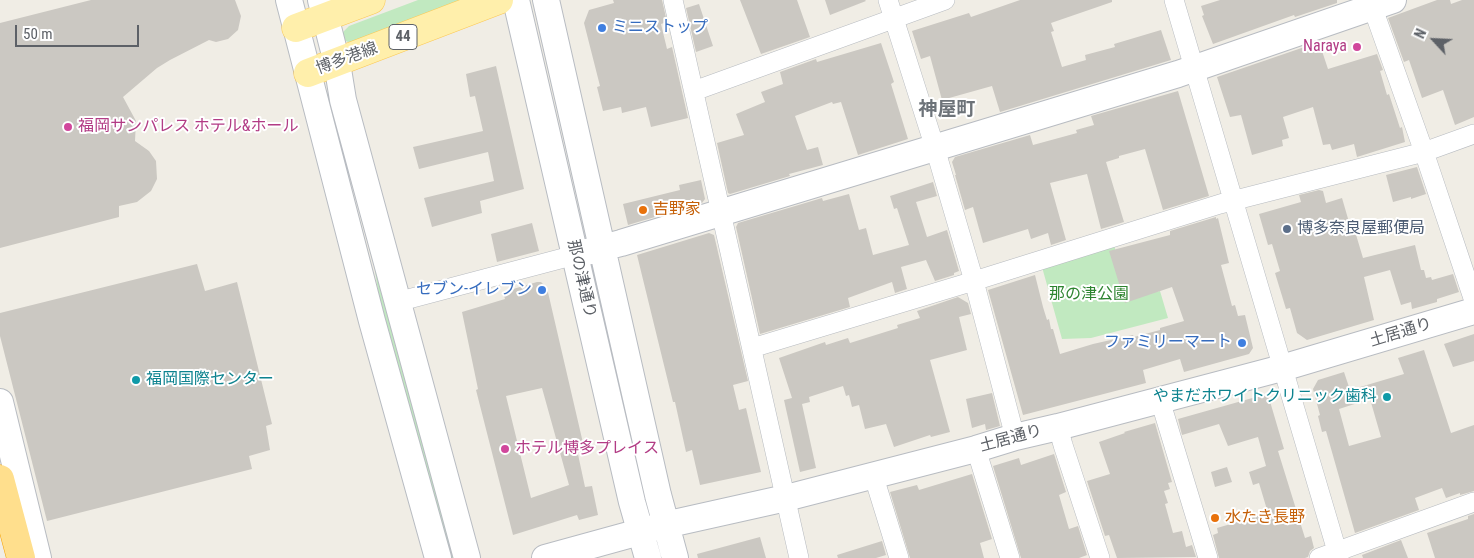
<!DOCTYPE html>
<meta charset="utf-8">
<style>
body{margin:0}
#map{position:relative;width:1474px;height:558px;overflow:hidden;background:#f0ede5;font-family:"Roboto Condensed",sans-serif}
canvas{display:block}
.north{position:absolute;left:1409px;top:15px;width:50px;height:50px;-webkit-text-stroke:4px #fff;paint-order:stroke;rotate:295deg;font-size:14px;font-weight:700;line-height:20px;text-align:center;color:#5d6167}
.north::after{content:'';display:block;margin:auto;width:18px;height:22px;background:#5d6167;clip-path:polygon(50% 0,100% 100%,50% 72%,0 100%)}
.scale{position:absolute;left:15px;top:25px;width:124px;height:22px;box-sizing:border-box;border:2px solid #5d6167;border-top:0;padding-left:6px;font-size:15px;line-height:18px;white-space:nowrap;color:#5d6167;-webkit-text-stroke:4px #fff;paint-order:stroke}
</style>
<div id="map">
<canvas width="1474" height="558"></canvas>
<div class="north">N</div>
<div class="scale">50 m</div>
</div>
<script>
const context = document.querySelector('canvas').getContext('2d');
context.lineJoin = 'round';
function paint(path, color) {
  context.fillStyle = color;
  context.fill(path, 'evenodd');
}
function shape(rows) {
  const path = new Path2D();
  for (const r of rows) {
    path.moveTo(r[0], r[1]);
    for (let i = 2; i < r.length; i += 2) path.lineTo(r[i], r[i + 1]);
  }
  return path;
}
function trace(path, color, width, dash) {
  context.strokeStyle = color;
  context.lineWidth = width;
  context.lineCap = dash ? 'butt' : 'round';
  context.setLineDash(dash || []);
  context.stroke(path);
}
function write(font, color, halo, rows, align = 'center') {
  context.font = font + ' "Roboto Condensed","Noto Sans JP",sans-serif';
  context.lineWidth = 4;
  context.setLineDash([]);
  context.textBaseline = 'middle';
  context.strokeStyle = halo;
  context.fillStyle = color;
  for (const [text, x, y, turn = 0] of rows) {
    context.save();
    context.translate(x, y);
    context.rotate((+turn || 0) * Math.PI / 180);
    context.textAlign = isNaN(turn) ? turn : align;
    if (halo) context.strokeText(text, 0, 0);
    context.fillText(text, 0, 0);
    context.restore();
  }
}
const green = shape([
 [418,0,469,0,350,43,340,38,342,33,349,26],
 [1114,245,1129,298,1160,291,1168,318,1091,338,1062,339,1042,267],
 [372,251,458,558,449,558,383,324]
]);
const building = shape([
 [91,0,235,0,241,16,238,30,228,39,216,42,209,40,170,60,157,68,123,97,136,121,135,141,149,151,156,161,157,179,151,191,137,202,119,206,119,217,0,248,0,23],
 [613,0,662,0,667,22,661,24,667,49,672,47,688,118,651,127,646,107,622,113,621,107,603,111,597,87,600,86,584,23,589,10,614,3],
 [740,0,797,0,810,37,761,54],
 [825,0,865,0,866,1,830,15],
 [1020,0,1112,0,1112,2,1051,23,1054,31,1051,32,1062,67,1086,60,1085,55,1115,47,1114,44,1161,30,1171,60,1000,112,992,86,942,100,930,56,921,59,912,31,969,13,971,17],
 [1220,0,1337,0,1337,3,1295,17,1294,15,1213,44,1202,16,1204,15,1201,6],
 [1437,0,1450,0,1451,4,1462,0,1474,0,1474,117,1455,125,1443,90,1422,98,1409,60,1404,62,1388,18],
 [699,4,713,46,696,52,686,8],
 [1319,42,1328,69,1377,54,1383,70,1380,71,1387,95,1389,94,1400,128,1402,127,1405,142,1357,157,1354,144,1332,150,1330,144,1323,145,1313,107,1283,117,1289,138,1282,140,1283,146,1252,155,1241,115,1230,117,1217,77],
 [881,43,894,82,891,84,908,139,858,155,841,102,833,104,832,102,795,116,807,150,818,147,823,165,789,174,790,176,730,194,728,193,717,143,744,135,736,114,765,102,761,92,783,84,780,72,816,59,817,62],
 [496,66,524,189,480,201,482,213,432,227,424,198,494,181,488,152,419,169,413,147,483,131,475,96,470,97,466,74],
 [1178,91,1209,196,1163,210,1145,149,1119,156,1119,158,1106,162,1124,222,1101,229,1087,174,1050,183,1066,240,1051,245,1048,233,1031,239,1028,229,983,243,973,207,965,210,955,175,956,175,952,162,955,157,1030,135,1033,145,1077,133,1076,130,1094,125,1091,116],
 [1417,167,1426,194,1411,199,1411,197,1393,202,1386,175],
 [701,180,705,199,702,203,628,225,623,204,680,190,679,185],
 [933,182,937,196,916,202,927,237,947,230,959,271,954,273,954,275,935,281,926,260,901,267,907,289,895,293,892,282,848,298,850,307,760,334,736,227,738,223,822,198,823,201,849,194,859,230,866,228,873,255,909,245,897,208,894,209,890,196],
 [1319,190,1323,191,1326,203,1342,198,1351,229,1354,228,1363,258,1415,245,1421,270,1424,270,1426,278,1431,277,1432,280,1453,274,1459,292,1437,299,1437,302,1412,309,1411,302,1401,305,1390,270,1364,277,1374,320,1307,340,1297,333,1290,308,1286,309,1275,273,1280,271,1272,244,1268,245,1259,214,1301,202,1299,195],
 [1216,217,1216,219,1218,218,1229,263,1221,265,1232,306,1235,305,1238,316,1245,315,1253,348,1249,354,1184,372,1180,359,1143,370,1146,383,1023,415,988,290,1035,275,1043,307,1047,320,1049,319,1051,329,1053,329,1060,354,1093,344,1133,335,1134,337,1160,330,1160,328,1184,321,1172,287,1125,303,1109,251,1170,235,1170,231],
 [532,223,539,251,497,262,491,234],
 [709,233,714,235,748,381,733,385,739,410,746,408,761,472,700,485,692,450,686,452,675,402,673,402,637,255],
 [197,264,205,291,237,282,272,424,266,426,270,450,249,456,252,469,47,521,0,336,0,313],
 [537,282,541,282,547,288,583,443,576,445,585,487,592,486,598,515,579,520,577,515,513,535,476,390,478,389,462,312,505,299,503,292],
 [542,388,569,485,531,498,506,396],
 [958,297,968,303,971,314,959,317,967,350,930,360,950,432,931,437,930,435,894,447,886,424,865,429,859,405,852,407,849,395,846,396,843,386,809,397,810,402,802,404,816,468,800,472,784,400,792,398,779,358,825,342,826,345,848,338,850,343,898,328,897,325,920,318,917,311],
 [1474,334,1474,361,1453,367,1444,344],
 [1424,350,1451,433,1474,425,1474,491,1460,495,1460,493,1446,498,1442,488,1415,498,1419,510,1355,533,1326,431,1322,432,1318,416,1320,415,1313,389,1318,380,1344,372,1350,390,1404,374,1398,358],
 [1370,399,1381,437,1349,446,1339,409],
 [992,393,1000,426,986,430,985,424,972,428,966,399],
 [1263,395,1269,398,1284,449,1278,451,1305,538,1311,536,1314,548,1310,551,1308,557,1305,558,1219,558,1213,535,1218,533,1217,528,1268,513,1259,483,1253,485,1249,472,1266,466,1258,437,1228,446,1219,424,1182,435,1178,419],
 [1155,423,1172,482,1168,483,1170,489,1164,491,1168,503,1165,504,1173,533,1182,531,1186,547,1192,545,1196,557,1117,558,1109,535,1105,536,1087,481,1110,474,1099,442,1125,433,1124,432],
 [1054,454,1066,492,1059,495,1069,529,1078,526,1087,555,1079,558,1021,558,993,466,1019,458,1021,465],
 [1227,467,1232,482,1215,487,1211,472],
 [972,474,992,539,980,543,984,558,910,558,890,492,917,485,919,490],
 [1474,514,1474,558,1435,558,1427,533,1468,519,1468,516],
 [760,537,766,558,698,558,697,554],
 [1401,540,1408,558,1363,558,1362,555],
 [882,541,886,555,876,558,838,558,837,555]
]);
const street = shape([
 [673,0,799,558],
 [888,0,935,148,974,281,1015,437],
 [1174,0,1339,558],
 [1370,0,1424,152,1474,301],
 [694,91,945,0],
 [397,302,575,255],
 [752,348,974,281,1220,204,1424,152,1474,134],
 [1160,400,1208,558],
 [1058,427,1063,445,1100,558],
 [976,449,1010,558],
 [873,474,899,558],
 [1319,558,1474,502]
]);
const secondary = shape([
 [289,0,372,321,438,558],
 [321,0,337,63,343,100,467,558],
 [516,0,632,502,648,558],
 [546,0,658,495,675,558],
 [575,255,621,243,1178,74,1393,0],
 [0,402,38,558],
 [545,558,665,525,786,498,976,449,1015,437,1058,427,1282,368,1474,311]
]);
const primary = shape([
 [296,28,371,0],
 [308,73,499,0]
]);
const highway = shape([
 [0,479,21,558]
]);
const markers = [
 [602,28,5,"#3f7fe0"],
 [1357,47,5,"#d1479c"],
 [68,127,5,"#d1479c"],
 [643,210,5,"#e8710a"],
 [1287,229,5,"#5c6f8a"],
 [542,290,5,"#3f7fe0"],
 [1242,343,5,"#3f7fe0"],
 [136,380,5,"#0f9aa8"],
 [1387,397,5,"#0f9aa8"],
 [505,449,5,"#d1479c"],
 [1215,518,5,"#e8710a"]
];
const shields = [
 [403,37,28]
];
const shieldNames = [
 ["44",403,37]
];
const shopNames = [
 ["ミニストップ",612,28,"left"],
 ["セブン-イレブン",532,290],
 ["ファミリーマート",1232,343]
];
const hotelNames = [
 ["Naraya",1347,47,"right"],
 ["福岡サンパレス ホテル&ホール",78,127],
 ["ホテル博多プレイス",515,449]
];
const streetNames = [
 ["博多港線",347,59,-20],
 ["那の津通り",581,279,77],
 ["土居通り",1401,333,-17],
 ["土居通り",1011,439,-15]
];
const foodNames = [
 ["吉野家",653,210],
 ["水たき長野",1225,518]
];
const serviceNames = [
 ["博多奈良屋郵便局",1297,229]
];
const parkNames = [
 ["那の津公園",1089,295]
];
const cultureNames = [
 ["福岡国際センター",146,380],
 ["やまだホワイトクリニック歯科",1377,397,"right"]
];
const quarterNames = [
 ["神屋町",947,110]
];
paint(green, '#c1e9c0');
paint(building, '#cbc8c2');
trace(street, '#b7bbc0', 20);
trace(secondary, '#b8bcc2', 28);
trace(primary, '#fcc853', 29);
trace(highway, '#f5a200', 29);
trace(street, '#fff', 19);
trace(secondary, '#fff', 26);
trace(primary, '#ffefab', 28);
trace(highway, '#ffdf8d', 28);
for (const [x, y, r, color] of markers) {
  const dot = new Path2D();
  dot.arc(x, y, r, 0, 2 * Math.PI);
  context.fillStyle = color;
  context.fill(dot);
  trace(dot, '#fff', 2);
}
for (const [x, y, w] of shields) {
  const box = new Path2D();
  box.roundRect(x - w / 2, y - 12.5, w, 25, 4);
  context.fillStyle = '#fff';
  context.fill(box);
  trace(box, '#5d6167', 1);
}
write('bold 15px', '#5d6167', null, shieldNames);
write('16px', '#366cbe', '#fff', shopNames, 'right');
write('16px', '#b23c85', '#fff', hotelNames, 'left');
write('16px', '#5d6167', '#fff', streetNames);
write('16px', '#c56008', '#fff', foodNames, 'left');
write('16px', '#4e5e75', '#fff', serviceNames, 'left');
write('16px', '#2e8430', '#fff', parkNames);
write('16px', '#0d838f', '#fff', cultureNames, 'left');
write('bold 19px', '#6d7379', '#fff', quarterNames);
</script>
